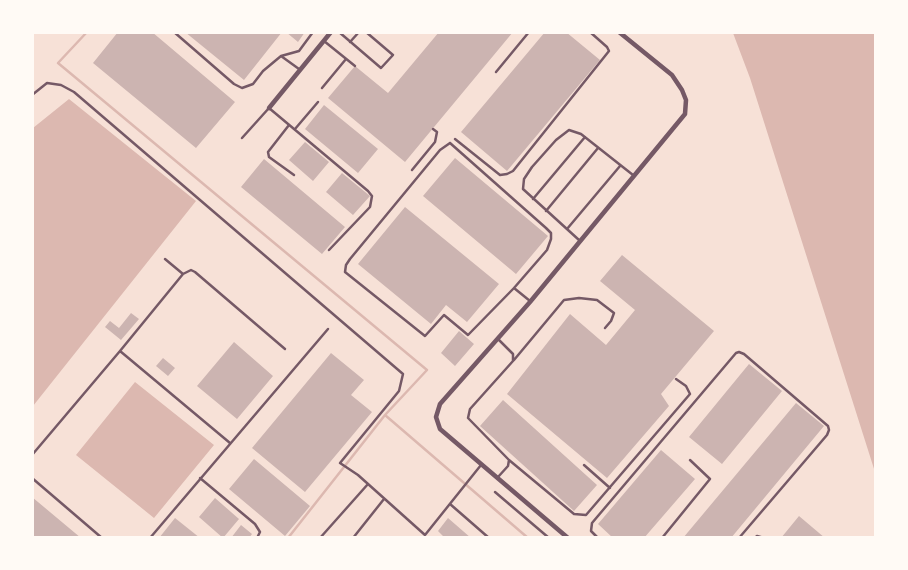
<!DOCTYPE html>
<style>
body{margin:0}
#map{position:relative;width:908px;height:570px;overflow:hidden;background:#f7e1d7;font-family:Jost,sans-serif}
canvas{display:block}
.frame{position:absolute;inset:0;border:34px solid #fffaf5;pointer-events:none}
</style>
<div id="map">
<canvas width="908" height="570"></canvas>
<div class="frame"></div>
</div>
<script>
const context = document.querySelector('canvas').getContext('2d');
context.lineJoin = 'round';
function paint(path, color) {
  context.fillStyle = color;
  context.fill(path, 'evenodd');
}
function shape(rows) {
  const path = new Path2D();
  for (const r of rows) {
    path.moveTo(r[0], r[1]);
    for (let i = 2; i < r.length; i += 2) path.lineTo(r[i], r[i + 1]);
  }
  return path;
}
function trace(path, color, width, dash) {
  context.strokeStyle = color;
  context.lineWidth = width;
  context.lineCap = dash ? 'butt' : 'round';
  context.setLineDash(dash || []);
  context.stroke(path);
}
const water = shape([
 [733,33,875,33,875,472,750,78],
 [69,99,196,201,33,406,33,128],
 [135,382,214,445,154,518,76,455]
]);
const stream = shape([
 [87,32,58,63,427,370,385,415,528,538],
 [288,538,385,415]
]);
const building = shape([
 [118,32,152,32,235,102,196,148,93,63],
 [185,32,282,32,244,80],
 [286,32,305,32,298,42],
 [439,32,513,32,405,162,328,98,355,66,388,93],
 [545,32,566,32,600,60,507,171,461,132],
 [324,105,378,149,358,173,305,129],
 [305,142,329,162,313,181,289,160],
 [455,158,548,236,516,274,423,196],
 [264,159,345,227,322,254,241,187],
 [342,173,370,196,353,215,326,192],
 [405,207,499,284,467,322,446,305,431,324,358,264],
 [622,255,714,331,661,394,669,406,607,478,507,394,570,314,606,345,635,310,600,281],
 [131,313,139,319,121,340,105,327,110,321,119,328],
 [459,331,474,344,455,366,441,353],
 [234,342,273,376,237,419,197,386],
 [331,353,364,380,351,395,372,412,305,492,252,448],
 [163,358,175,368,168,376,156,366],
 [749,364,782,391,722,464,689,437],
 [503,400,597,485,574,511,480,426],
 [796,403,824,426,731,538,683,538],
 [661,450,695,479,644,538,613,538,598,524],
 [254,459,310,506,285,536,229,489],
 [32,497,81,538,32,538],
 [215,498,239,519,223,538,199,517],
 [799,516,825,538,781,538],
 [175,518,200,538,159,538],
 [448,518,471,538,445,538,438,531],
 [241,525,252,534,249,538,231,538]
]);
const service = shape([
 [174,32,234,84,242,88,253,84,263,71,281,56,299,69],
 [339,32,381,68,393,55,366,32],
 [324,41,355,66],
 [350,42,359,32],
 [281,56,299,51,313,32],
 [496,72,529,32],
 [322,88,346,59],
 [32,95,47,83,61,85,74,92,403,374,399,391,340,463,358,475,425,535,481,465],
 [289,125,268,152,269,157,294,175],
 [295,129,318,102],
 [242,138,269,108,368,191,372,196,370,207,329,250],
 [455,139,500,175,507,174,513,171,609,51,607,47,590,32],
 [450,143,546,228,551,233,551,239,547,250,514,288,468,335,444,315,425,336,345,272,346,265,350,259,440,150,450,143],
 [412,170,435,142,437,132,433,129],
 [533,199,585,137],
 [546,211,598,148],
 [567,229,620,166],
 [579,240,523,189,524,179,532,167,556,140,569,130,581,134,633,175],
 [165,259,183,274,120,351,230,443],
 [183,274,191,270,195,272,285,349],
 [514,288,530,301],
 [498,339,513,354,513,361,470,409,468,418,509,460,508,466,498,477],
 [514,360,564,300,579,298,597,300,614,313,611,321,605,328],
 [32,455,120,351],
 [509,460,574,514,586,515,690,394,686,386,676,379],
 [584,465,610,488],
 [32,478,102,538],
 [200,478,255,524,260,532,257,538],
 [495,492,549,538],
 [450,504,489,538],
 [150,538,328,329],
 [320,538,368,484],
 [353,538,384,499],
 [598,538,591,531,592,523,736,353,739,352,744,354,828,426,829,430,827,435,739,538],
 [662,538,710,479,690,460],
 [755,538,757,536,764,538]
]);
const minor = shape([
 [269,108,331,32],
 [568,538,440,429,436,417,440,404,530,302,685,114,686,100,682,90,672,75,619,32]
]);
paint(water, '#dcb8b0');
trace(stream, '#dcb8b0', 2.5);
paint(building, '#ccb4b1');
trace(service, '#755966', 2.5);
trace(minor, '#755966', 4.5);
</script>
